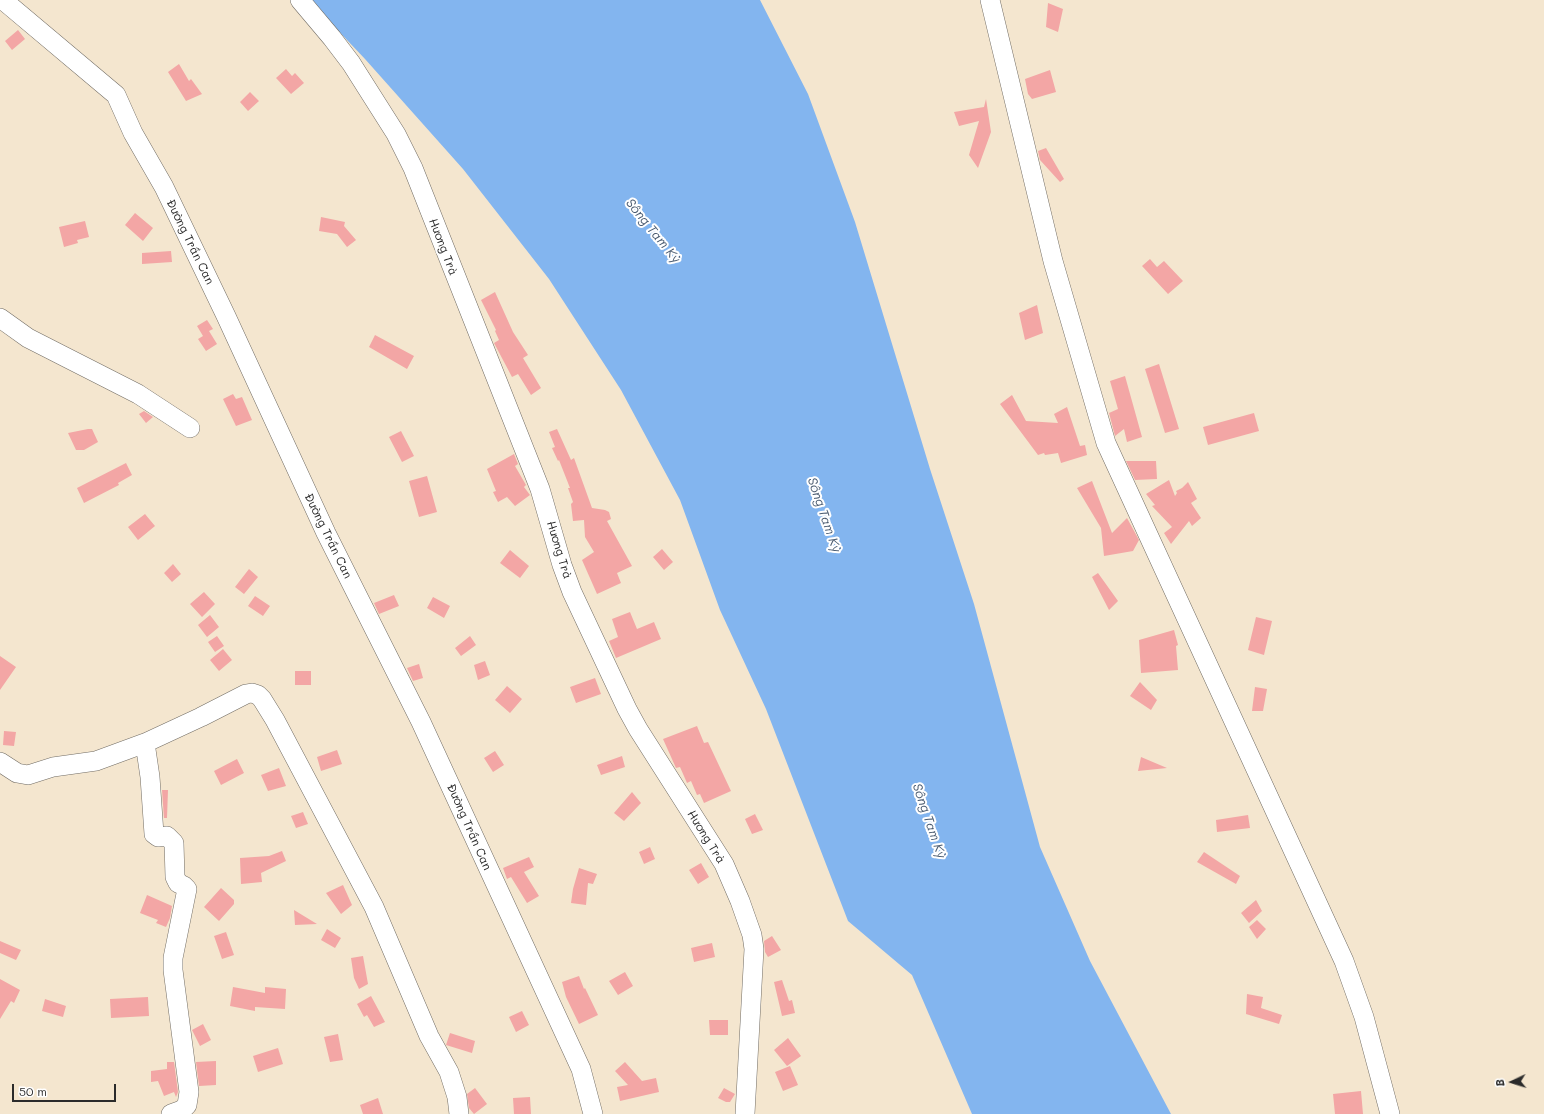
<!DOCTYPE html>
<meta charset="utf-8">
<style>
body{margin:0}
#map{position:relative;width:1544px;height:1114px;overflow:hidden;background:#f4e6cf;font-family:Mali,sans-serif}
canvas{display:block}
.north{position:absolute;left:1492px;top:1062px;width:40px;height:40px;-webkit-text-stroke:3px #fff;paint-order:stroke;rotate:266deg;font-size:11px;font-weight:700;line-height:16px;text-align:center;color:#2b2b2b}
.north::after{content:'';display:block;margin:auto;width:14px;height:18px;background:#2b2b2b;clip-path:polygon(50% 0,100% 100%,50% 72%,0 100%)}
.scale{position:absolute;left:12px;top:1084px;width:104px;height:18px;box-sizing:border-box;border:2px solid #2b2b2b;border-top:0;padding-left:5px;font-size:12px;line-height:14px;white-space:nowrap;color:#2b2b2b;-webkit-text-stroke:3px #fff;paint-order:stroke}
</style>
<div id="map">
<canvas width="1544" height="1114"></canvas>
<div class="north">B</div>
<div class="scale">50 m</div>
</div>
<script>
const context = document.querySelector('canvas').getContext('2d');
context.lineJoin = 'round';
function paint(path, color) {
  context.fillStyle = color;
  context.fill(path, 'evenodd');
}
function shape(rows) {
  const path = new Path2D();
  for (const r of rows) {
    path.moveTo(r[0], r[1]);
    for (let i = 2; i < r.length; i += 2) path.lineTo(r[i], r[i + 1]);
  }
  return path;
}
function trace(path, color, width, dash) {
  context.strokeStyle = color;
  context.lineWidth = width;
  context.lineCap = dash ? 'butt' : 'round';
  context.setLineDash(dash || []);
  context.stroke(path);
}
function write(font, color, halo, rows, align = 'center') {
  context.font = font + ' Mali,sans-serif';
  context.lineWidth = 4;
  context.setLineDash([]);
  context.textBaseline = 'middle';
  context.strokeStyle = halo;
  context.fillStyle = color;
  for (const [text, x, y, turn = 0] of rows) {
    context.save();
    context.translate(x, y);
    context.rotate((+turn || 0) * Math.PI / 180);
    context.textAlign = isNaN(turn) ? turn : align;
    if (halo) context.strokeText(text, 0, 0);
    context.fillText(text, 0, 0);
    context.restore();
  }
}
const water = shape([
 [309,0,760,0,808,94,855,222,930,469,974,604,1040,847,1090,961,1171,1114,972,1114,912,975,848,921,766,709,720,610,680,500,621,390,549,279,463,169,365,59]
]);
const building = shape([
 [1048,3,1063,9,1058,32,1046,27],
 [18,30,25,39,12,50,5,41],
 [179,64,189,81,191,79,202,94,186,101,168,72],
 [286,69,292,76,295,73,304,83,291,94,276,78],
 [1050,70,1056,92,1032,99,1028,94,1025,79],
 [250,92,259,101,248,111,240,102],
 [986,99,991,132,978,168,969,155,979,121,959,126,954,112,984,107],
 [1046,148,1064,179,1060,182,1040,160,1038,151],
 [135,213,153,228,143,241,125,225],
 [321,217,345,222,344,226,356,240,347,247,337,234,319,231],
 [85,221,89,237,77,240,78,243,64,247,59,227],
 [171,251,172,262,142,264,142,253],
 [1150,259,1157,267,1164,261,1183,281,1168,294,1142,266],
 [495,292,513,332,528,355,523,358,541,388,531,395,518,374,512,377,494,343,499,340,495,331,496,330,481,300],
 [1037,305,1043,333,1025,340,1019,313],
 [207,320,213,329,209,331,217,344,206,351,198,339,203,336,197,326],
 [375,335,414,356,407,369,369,347],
 [1159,364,1179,429,1165,433,1145,369],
 [1125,376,1142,437,1127,442,1124,429,1115,436,1109,413,1118,409,1110,381],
 [233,394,236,399,242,397,252,420,236,426,223,399],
 [1012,395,1026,421,1058,423,1054,414,1067,407,1080,446,1085,445,1087,455,1061,463,1058,453,1045,455,1044,453,1038,455,1000,404],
 [144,411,153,417,146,423,139,414],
 [1254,413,1259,431,1208,445,1203,427],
 [88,429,92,429,98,442,84,450,76,450,68,433],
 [557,429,571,460,574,458,592,508,605,510,609,512,611,519,607,521,632,566,617,573,621,583,597,594,582,560,594,552,585,537,584,520,573,521,571,504,573,502,568,488,570,488,559,460,558,461,552,448,555,447,549,432],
 [401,431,414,456,402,462,389,437],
 [514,454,518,464,515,466,526,485,524,487,530,495,515,506,507,497,498,502,493,492,496,491,487,469],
 [1126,461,1156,461,1157,479,1135,480],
 [126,463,132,475,118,483,119,485,84,503,77,488],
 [427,476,437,512,419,517,409,481],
 [1169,480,1175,496,1177,493,1176,491,1182,488,1188,482,1197,499,1191,503,1201,518,1192,526,1189,521,1171,544,1164,533,1172,527,1152,506,1155,505,1146,494],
 [1092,481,1112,533,1127,518,1139,540,1133,551,1104,556,1101,528,1077,488],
 [145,514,155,526,138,540,128,527],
 [662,549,673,562,664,570,653,557],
 [510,550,529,566,520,578,500,563],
 [173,564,181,574,172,582,164,573],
 [249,569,258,577,244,594,235,587],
 [1098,573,1118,601,1109,610,1092,577],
 [204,592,215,604,202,617,190,604],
 [394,595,399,606,379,614,374,603],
 [255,596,270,606,263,616,248,606],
 [433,597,450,606,444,618,427,608],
 [630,612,637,629,654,622,661,639,616,658,609,641,618,637,612,619],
 [210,615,219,627,207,637,198,625],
 [1256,617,1272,621,1264,655,1248,650],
 [1174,630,1178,645,1176,646,1178,670,1141,673,1139,640],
 [217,636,224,646,215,652,208,642],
 [470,636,476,645,461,656,455,648],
 [223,649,232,660,219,671,210,660],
 [0,656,16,667,0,690],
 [485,661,490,675,478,680,474,665],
 [419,664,423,678,413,681,407,668],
 [295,671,311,671,311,685,295,685],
 [595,678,601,694,576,703,570,687],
 [1140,682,1157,700,1151,710,1130,696],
 [507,686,522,699,510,713,495,700],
 [1255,687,1267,689,1263,711,1252,711],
 [697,726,704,743,708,742,731,791,704,803,700,794,697,795,691,781,687,783,680,767,676,768,663,739],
 [4,731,16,732,14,746,3,745],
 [337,750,342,764,321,771,317,757],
 [495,751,504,765,493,772,484,758],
 [622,756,625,767,601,775,597,765],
 [1141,757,1167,768,1138,771],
 [237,759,244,773,221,785,214,771],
 [279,768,286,786,268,791,261,775],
 [162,790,168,790,167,818,164,818],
 [632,792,641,803,624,821,614,813],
 [303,812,308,824,296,828,291,816],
 [755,814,763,830,752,834,745,819],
 [1248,815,1250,828,1217,832,1216,820],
 [650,847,655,859,644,864,639,852],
 [282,851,286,861,261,873,262,882,241,884,240,858,269,856],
 [1204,852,1240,876,1236,884,1197,862],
 [529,857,534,867,524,872,539,896,527,903,511,877,507,879,503,868],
 [701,863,709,877,698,884,689,870],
 [579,868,597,874,593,884,588,883,586,905,571,903,573,889],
 [343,885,352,905,341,914,326,893],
 [221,888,234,900,234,904,219,921,204,907],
 [147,895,172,906,170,918,166,927,156,923,158,920,140,913],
 [1256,900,1262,911,1249,923,1241,913],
 [294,910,317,924,295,925],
 [1257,920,1266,929,1257,939,1249,927],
 [327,929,341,938,335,948,321,940],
 [226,932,234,955,222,959,214,936],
 [772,936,781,950,768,957,765,952,764,941],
 [0,941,21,950,16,960,0,953],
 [712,943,715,957,694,962,691,948],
 [363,956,368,984,359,989,354,978,351,958],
 [625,972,633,986,618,995,609,981],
 [579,976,584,989,585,988,598,1015,579,1024,566,997,562,982],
 [0,979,20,990,14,1003,11,1001,0,1019],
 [782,980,789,1001,792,1000,795,1013,782,1016,774,982],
 [233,987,265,993,265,987,286,989,285,1009,255,1007,255,1011,230,1006],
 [1247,994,1263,997,1261,1008,1282,1015,1279,1024,1246,1014],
 [371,996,385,1022,374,1027,367,1015,364,1017,357,1004],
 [148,997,149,1016,111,1018,110,999],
 [45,999,66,1006,63,1017,42,1011],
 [522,1011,529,1025,516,1032,509,1017],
 [709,1020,728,1020,728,1035,710,1035],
 [203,1024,211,1040,200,1046,192,1030],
 [450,1033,475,1041,472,1053,446,1045],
 [338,1034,343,1060,330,1062,324,1037],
 [788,1038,801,1056,787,1066,774,1050],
 [278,1048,283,1064,258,1072,253,1056],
 [216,1061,216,1085,199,1086,196,1062],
 [167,1062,174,1062,178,1092,176,1097,174,1092,164,1096,158,1081,151,1082,151,1071,167,1069],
 [625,1062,642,1081,656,1078,659,1092,620,1101,617,1087,628,1085,615,1071],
 [790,1066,798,1085,783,1091,775,1072],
 [475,1088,487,1104,474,1114,469,1108,467,1094],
 [724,1088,735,1094,730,1102,726,1102,718,1098],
 [1361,1091,1363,1114,1335,1114,1333,1094],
 [530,1097,531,1114,514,1114,513,1098],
 [378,1098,383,1114,363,1114,360,1105]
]);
const minor = shape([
 [3,0,116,95,133,133,164,187,226,316,326,533,421,722,581,1069,593,1114],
 [300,0,332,38,351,63,396,134,413,168,540,489,562,565,572,592,627,709,638,729,724,864,740,901,752,935,754,949,745,1114],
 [990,0,1053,261,1106,443,1344,961,1364,1017,1390,1114],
 [0,318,28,338,138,394,190,428],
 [145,743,150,777,154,834,158,837,167,836,174,843,175,877,178,883,184,886,187,889,173,958,173,970,189,1092,187,1105,182,1110,171,1114],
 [0,762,17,773,28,775,53,767,96,761,145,743,201,717,246,694,252,693,258,695,262,699,275,720,374,907,429,1036,449,1072,457,1097,459,1114]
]);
const streetNames = [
 ["Đường Trần Can",190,242,64],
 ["Hương Trà",443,247,69],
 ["Đường Trần Can",328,536,64],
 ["Hương Trà",559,550,73],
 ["Đường Trần Can",469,827,66],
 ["Hương Trà",706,837,58]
];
const waterNames = [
 ["Sông Tam Kỳ",653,231,51],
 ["Sông Tam Kỳ",824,515,71],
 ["Sông Tam Kỳ",929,821,71]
];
paint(water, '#83b5ef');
paint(building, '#f3a6a5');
trace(minor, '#716c64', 20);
trace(minor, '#fff', 19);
write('12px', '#2b2b2b', '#fff', streetNames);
write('italic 13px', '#4a5b70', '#fff', waterNames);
</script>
